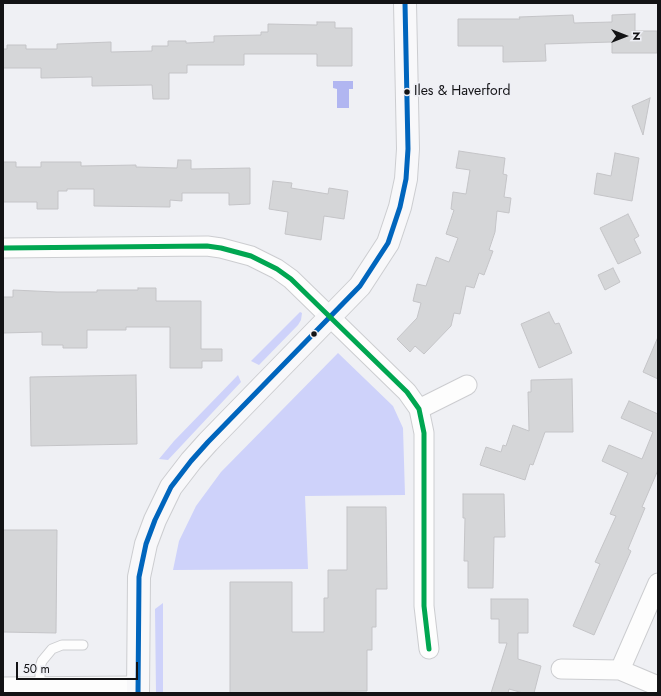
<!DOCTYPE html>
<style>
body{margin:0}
#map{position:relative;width:661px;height:696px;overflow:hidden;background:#eff0f4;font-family:Jost,sans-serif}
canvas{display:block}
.frame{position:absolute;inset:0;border:4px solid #131315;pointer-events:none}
.north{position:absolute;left:605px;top:16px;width:40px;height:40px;-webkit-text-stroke:3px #eeeff5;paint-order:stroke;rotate:90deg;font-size:11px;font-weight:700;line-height:16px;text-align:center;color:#131315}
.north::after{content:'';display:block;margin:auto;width:14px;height:18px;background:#131315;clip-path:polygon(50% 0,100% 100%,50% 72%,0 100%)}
.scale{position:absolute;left:16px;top:662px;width:122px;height:18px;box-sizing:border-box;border:2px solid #131315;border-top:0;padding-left:5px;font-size:12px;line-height:14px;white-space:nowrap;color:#131315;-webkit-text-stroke:3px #eeeff5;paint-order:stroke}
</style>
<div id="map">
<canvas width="661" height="696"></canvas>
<div class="frame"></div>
<div class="north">N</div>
<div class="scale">50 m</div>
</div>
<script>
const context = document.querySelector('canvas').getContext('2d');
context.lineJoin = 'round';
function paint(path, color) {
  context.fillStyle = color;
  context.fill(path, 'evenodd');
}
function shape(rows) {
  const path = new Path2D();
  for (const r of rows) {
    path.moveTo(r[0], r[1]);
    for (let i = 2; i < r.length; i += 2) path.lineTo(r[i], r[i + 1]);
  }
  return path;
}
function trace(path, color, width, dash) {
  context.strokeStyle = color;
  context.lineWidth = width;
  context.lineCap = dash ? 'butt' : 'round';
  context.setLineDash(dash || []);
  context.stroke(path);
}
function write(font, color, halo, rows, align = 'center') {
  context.font = font + ' Jost,sans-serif';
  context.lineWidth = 3.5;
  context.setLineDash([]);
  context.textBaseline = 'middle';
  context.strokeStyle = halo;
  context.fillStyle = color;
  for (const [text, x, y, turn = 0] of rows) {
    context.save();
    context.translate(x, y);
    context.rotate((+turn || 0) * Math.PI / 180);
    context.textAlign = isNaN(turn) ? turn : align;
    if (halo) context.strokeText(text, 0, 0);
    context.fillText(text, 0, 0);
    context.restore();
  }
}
const green = shape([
 [300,312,302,313,301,320,298,325,259,365,251,361],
 [338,353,393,406,403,428,405,495,305,496,308,569,173,570,179,541,196,506,221,472],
 [238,375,241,382,168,460,159,459,174,441],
 [163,603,163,693,156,693,155,609]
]);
const water = shape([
 [333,81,353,81,353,89,349,89,349,108,337,108,337,89,333,88]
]);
const building = shape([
 [635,14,635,31,657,31,657,53,612,53,612,42,545,44,546,61,503,62,503,46,458,46,458,19,520,19,519,17,573,15,574,23,612,22,612,15,635,14],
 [317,22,335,22,335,28,352,28,352,66,317,66,317,54,244,54,244,65,187,65,187,73,169,73,169,99,153,99,152,85,92,86,92,77,41,78,41,68,3,68,3,49,7,49,7,45,26,45,26,49,57,49,57,44,111,42,111,52,152,51,152,46,168,46,168,41,186,41,186,43,214,42,214,36,261,35,261,32,268,32,268,24,317,25,317,22],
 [650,98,643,135,632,106,650,98],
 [459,151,505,158,503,174,507,175,504,197,511,198,509,213,497,211,495,232,489,250,493,251,484,275,479,273,474,288,466,286,460,314,454,313,451,326,424,354,415,346,410,352,397,339,417,318,421,303,413,301,417,284,426,286,436,257,449,262,458,238,446,234,454,210,451,209,453,192,466,194,470,170,456,168,459,151],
 [615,153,639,158,632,201,594,194,597,173,611,176,615,153],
 [178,160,191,160,191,169,250,168,250,204,229,205,229,193,182,193,182,201,170,200,170,207,94,206,94,189,67,189,67,191,58,191,58,209,37,209,37,202,3,202,3,162,16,162,16,167,41,167,41,162,81,162,81,166,136,165,136,167,177,168,178,160],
 [273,181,292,183,291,188,328,194,329,188,348,191,344,219,324,216,321,240,285,234,288,212,269,209,273,181],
 [628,214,639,236,634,239,641,253,618,264,600,228,628,214],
 [613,268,620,282,605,290,598,275,613,268],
 [138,288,156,288,156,301,201,301,201,349,222,349,222,361,202,361,202,368,170,368,170,327,126,327,126,330,87,330,87,348,63,348,63,345,42,345,42,332,3,333,3,297,13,297,13,290,57,292,97,292,97,290,138,290,138,288],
 [549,312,555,324,559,323,572,353,539,368,521,324,549,312],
 [658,337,658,379,643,372,658,337],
 [136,375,137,444,31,446,30,377,136,375],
 [572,379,573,432,545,432,533,465,530,464,525,480,480,465,486,447,501,452,503,445,506,446,513,425,529,431,528,392,531,392,531,380,572,379],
 [629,401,658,414,658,470,642,507,645,508,628,549,631,551,594,635,573,626,600,564,595,562,616,516,610,514,628,473,602,461,609,445,642,459,653,432,621,418,629,401],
 [463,494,504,494,505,537,494,537,493,588,468,588,468,561,464,561,465,518,463,518,463,494],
 [347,507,386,507,387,589,376,589,376,627,372,627,372,650,367,650,367,691,230,693,230,582,292,582,292,632,324,632,324,598,328,598,328,570,347,570,347,507],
 [3,530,57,530,56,633,3,632,3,530],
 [491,599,528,599,528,633,518,633,518,659,541,666,534,693,523,693,509,689,508,693,491,693,507,643,499,643,499,619,491,619,491,599]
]);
const lane = shape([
 [40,687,40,667,42,661,52,649,62,645,83,645]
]);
const street = shape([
 [3,248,207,246,221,248,251,256,277,269,291,279,407,392,419,409,424,433,424,606,429,649],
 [419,409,467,385],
 [561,669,620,670,658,686],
 [620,670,658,583],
 [3,687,138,686]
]);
const secondary = shape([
 [138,693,139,577,146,544,155,520,171,487,191,461,208,442,360,286,388,243,400,207,406,179,408,149,405,3]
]);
const bus1 = shape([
 [138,693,139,577,146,544,155,520,171,487,191,461,208,442,360,286,388,243,400,207,406,179,408,149,405,3]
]);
const bus2 = shape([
 [3,248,207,246,221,248,251,256,277,269,291,279,407,392,419,409,424,433,424,606,429,649]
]);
const markers = [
 [407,92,3.5,"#131315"],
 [314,334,3.5,"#131315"]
];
const busNames = [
 ["Iles & Haverford",414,92]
];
paint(green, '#ced2fa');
paint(water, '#b1b6f1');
paint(building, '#d5d6d8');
trace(building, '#c4c4c7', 1);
trace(lane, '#cccdd0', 11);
trace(street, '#cccdd0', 21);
trace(secondary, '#cccdd0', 24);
trace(lane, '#fdfdfd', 9);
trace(street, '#fdfdfd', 19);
trace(secondary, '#f8f8fa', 22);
trace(bus1, '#0065bd', 5);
trace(bus2, '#00a651', 5);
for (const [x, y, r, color] of markers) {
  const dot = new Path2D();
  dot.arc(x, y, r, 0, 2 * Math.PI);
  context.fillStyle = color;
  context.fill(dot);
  trace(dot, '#eeeff5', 1.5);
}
write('14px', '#131315', '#eeeff5', busNames, 'left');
</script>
